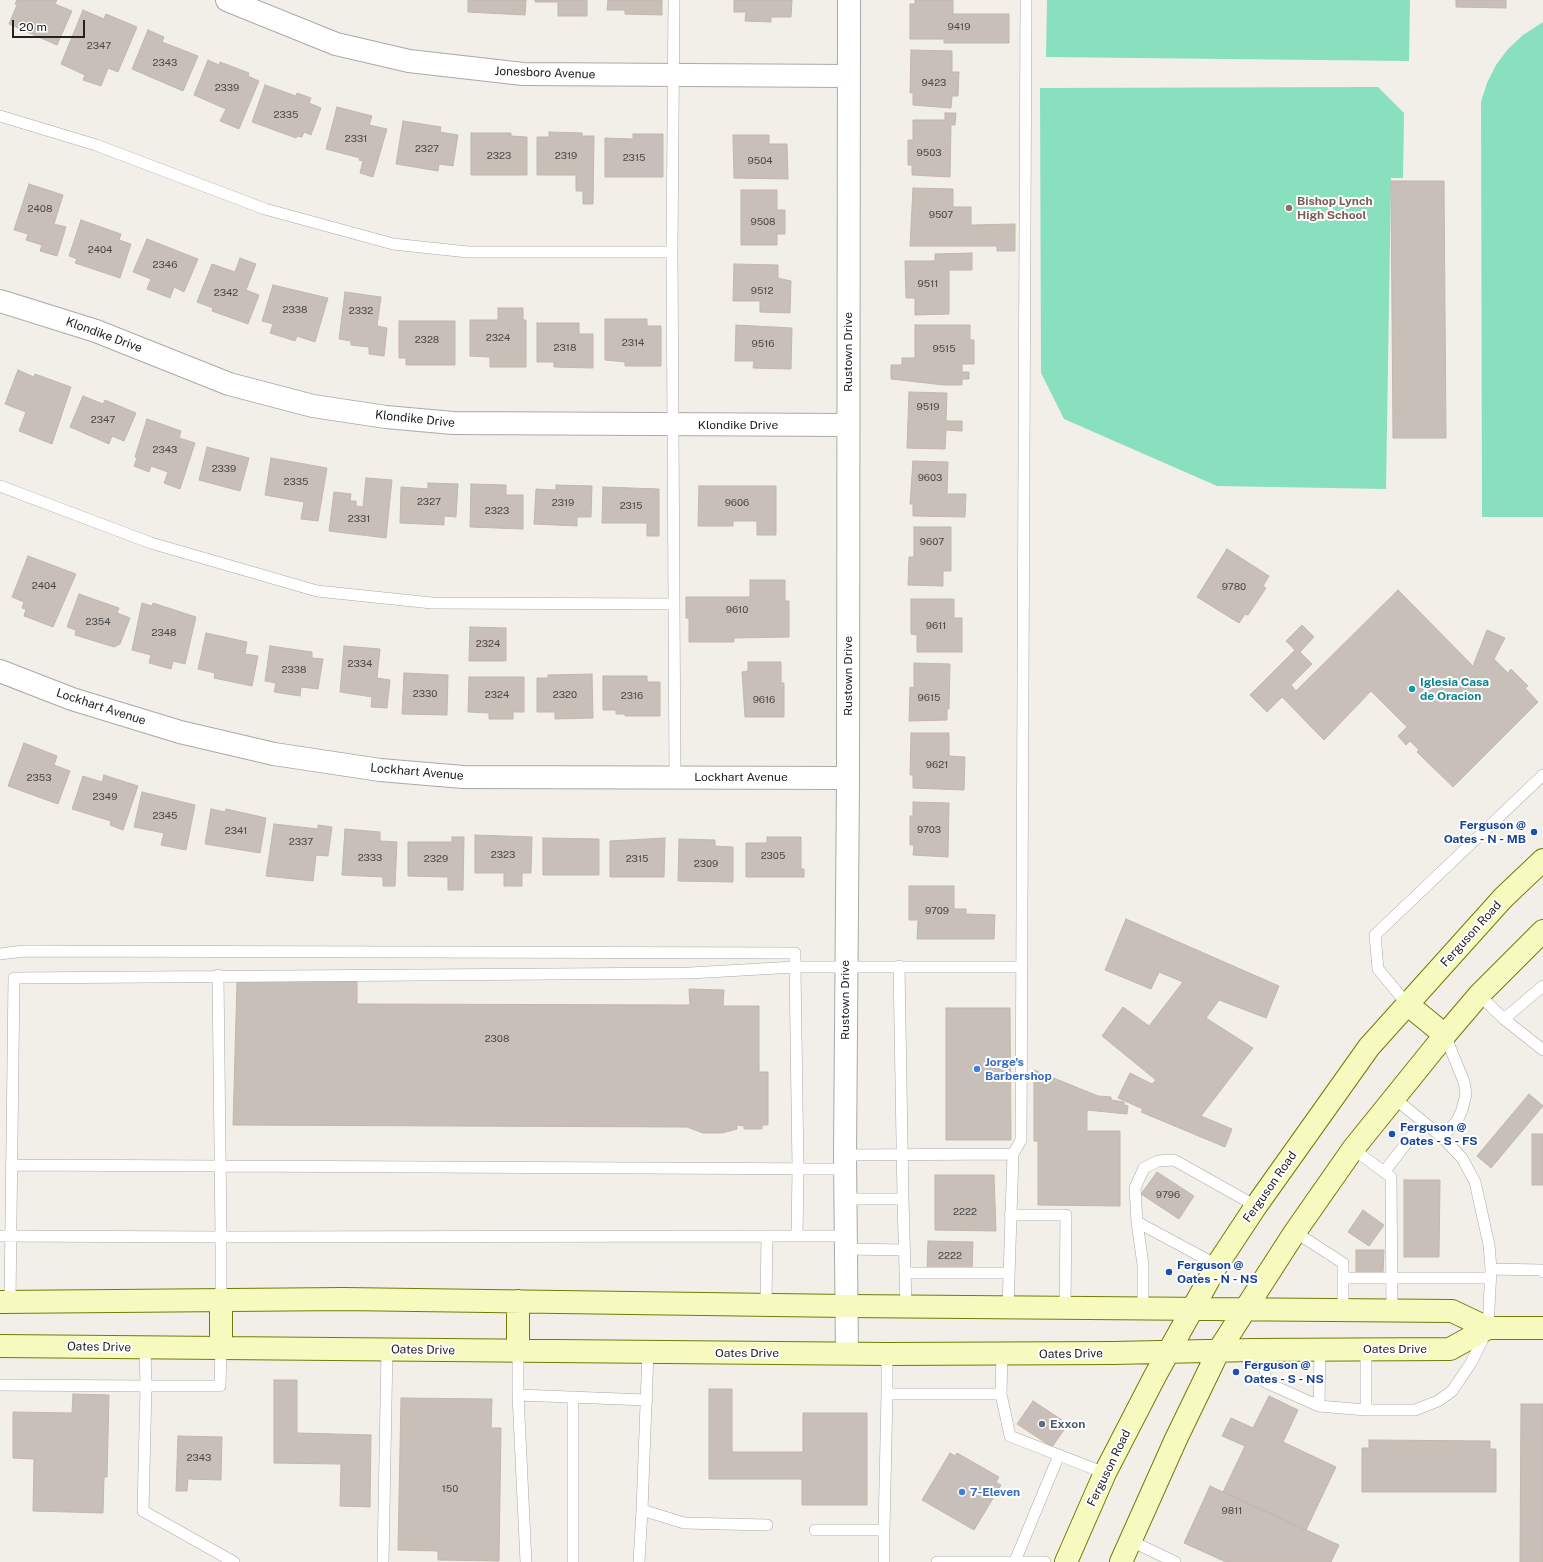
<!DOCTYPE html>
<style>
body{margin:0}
#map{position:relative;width:1543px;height:1562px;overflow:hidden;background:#f2efe9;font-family:"Public Sans",sans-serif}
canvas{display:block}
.scale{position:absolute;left:12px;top:20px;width:73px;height:18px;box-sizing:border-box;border:2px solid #222;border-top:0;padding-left:5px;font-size:12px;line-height:14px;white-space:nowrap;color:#222;-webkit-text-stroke:3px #fff;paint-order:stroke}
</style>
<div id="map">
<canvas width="1543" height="1562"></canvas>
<div class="scale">20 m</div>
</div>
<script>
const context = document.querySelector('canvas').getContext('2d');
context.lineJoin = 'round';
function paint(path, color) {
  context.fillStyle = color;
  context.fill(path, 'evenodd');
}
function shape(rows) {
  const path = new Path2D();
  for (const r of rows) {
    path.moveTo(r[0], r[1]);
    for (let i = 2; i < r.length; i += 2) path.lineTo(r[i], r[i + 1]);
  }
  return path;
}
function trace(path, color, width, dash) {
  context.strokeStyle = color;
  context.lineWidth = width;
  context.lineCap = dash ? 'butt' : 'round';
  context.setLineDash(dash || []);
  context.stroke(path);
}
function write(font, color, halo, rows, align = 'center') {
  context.font = font + ' "Public Sans",sans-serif';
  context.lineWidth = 4;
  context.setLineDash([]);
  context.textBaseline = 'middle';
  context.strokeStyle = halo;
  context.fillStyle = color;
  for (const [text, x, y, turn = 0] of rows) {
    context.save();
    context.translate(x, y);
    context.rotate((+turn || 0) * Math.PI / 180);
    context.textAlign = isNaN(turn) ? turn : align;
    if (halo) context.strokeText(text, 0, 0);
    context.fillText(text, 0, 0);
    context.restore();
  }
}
const pitch = shape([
 [1047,0,1410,0,1409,61,1046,57],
 [1543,22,1543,517,1482,517,1481,102,1487,83,1496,65,1508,49,1523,35],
 [1378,87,1404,113,1403,178,1391,178,1386,489,1217,486,1064,419,1041,373,1040,88]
]);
const building = shape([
 [17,0,57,0,55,4,72,11,57,45,9,24,17,5,15,4,17,0],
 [468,0,526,0,525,15,468,12,468,0],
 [535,0,587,0,587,16,558,16,558,2,535,2,535,0],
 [608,0,662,0,662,15,625,14,625,10,607,10,608,0],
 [734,0,792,0,791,17,771,17,771,22,745,21,746,12,734,12,734,0],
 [915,0,953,0,953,14,1009,14,1009,43,944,43,944,39,910,39,910,4,915,4,915,0],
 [1456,0,1506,0,1506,8,1456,7,1456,0],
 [83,10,104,19,106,14,137,27,118,72,108,68,101,86,83,80,85,75,61,64,83,10],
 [148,30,164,37,162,42,198,56,183,91,132,69,148,30],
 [911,50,952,51,952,72,959,72,958,96,952,96,951,108,913,105,913,93,910,93,911,50],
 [208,60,219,65,220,62,249,73,248,76,259,81,239,129,220,121,226,109,194,95,208,60],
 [265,85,296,96,297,93,311,98,309,103,321,108,311,135,304,132,302,137,297,136,296,138,252,122,265,85],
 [337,107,372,116,369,125,387,129,373,177,360,173,363,161,359,160,360,158,326,149,337,107],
 [945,113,956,113,955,125,951,125,950,177,912,175,912,165,908,165,908,140,913,140,913,120,945,120,945,113],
 [403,121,441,127,440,132,458,135,453,166,439,164,438,171,396,164,403,121],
 [549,132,582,133,582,136,594,136,593,204,583,204,583,191,576,191,576,175,537,175,537,137,549,137,549,132],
 [471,133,511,133,511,136,527,137,527,175,471,175,471,133],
 [633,134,663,134,663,177,605,177,605,138,633,139,633,134],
 [733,135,769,135,769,144,787,144,788,179,734,178,733,135],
 [1391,181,1444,181,1446,438,1393,438,1391,181],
 [29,184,63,195,54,224,66,227,57,256,40,251,42,245,26,240,28,234,14,230,29,184],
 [913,188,953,189,953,207,971,207,971,225,1015,224,1015,251,997,251,997,246,910,246,913,188],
 [741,190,777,190,777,210,785,210,785,234,777,234,777,245,741,245,741,190],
 [81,220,121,234,119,240,131,244,120,278,75,263,77,259,69,256,81,220],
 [147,239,198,259,184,292,174,287,170,298,147,289,151,279,133,272,147,239],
 [972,253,972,270,949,270,949,314,915,315,915,298,906,298,905,261,935,261,935,254,972,253],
 [240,258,256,264,246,290,259,295,248,324,212,311,213,308,197,302,212,264,235,272,240,258],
 [734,264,778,265,778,278,791,281,790,313,760,312,760,301,733,301,734,264],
 [273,285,328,298,315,342,297,336,295,341,270,333,273,324,262,321,273,285],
 [345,292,381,297,377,326,387,328,384,356,369,354,369,347,351,345,351,341,339,339,345,292],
 [498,308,523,308,523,320,526,320,526,367,490,367,490,357,470,356,470,320,498,320,498,308],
 [605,319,647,319,647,326,661,326,661,366,625,366,625,362,605,360,605,319],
 [399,321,455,321,455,365,406,365,406,358,399,358,399,321],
 [537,323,579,323,579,334,593,334,593,368,554,367,554,362,537,362,537,323],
 [736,325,792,328,791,369,753,368,754,361,735,361,736,325],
 [915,325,970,325,970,340,974,340,974,364,962,364,962,372,969,372,969,379,962,379,962,385,944,385,891,379,891,365,902,365,902,358,915,358,915,325],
 [18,370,34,377,35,374,71,387,52,444,19,431,26,412,5,404,18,370],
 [909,392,947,393,946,421,962,421,962,431,946,430,945,449,907,448,909,392],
 [83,396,103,404,105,400,136,413,124,441,112,436,109,444,70,427,83,396],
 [147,419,181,431,179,438,195,443,180,489,164,483,168,472,151,466,149,472,134,466,137,458,135,457,147,419],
 [207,447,249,458,240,491,199,480,207,447],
 [271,458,327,468,318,521,301,519,304,502,265,495,271,458],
 [913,461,948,462,947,494,966,494,965,517,913,516,913,504,910,504,913,461],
 [366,478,392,480,386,538,329,531,334,492,351,494,350,501,356,501,356,506,363,507,366,478],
 [428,483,458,484,456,517,444,516,444,525,400,523,401,487,428,489,428,483],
 [471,484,506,485,506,495,523,495,523,529,470,527,471,484],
 [556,485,592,486,591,517,577,517,577,526,534,524,536,489,556,490,556,485],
 [699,486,776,486,776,535,757,535,757,521,733,521,733,526,698,526,699,486],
 [603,487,659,489,659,536,647,536,647,523,602,523,603,487],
 [914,527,951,527,951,571,943,571,943,586,908,585,909,557,914,557,914,527],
 [1227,549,1269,576,1263,586,1266,588,1248,615,1245,614,1239,623,1197,597,1227,549],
 [28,556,76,574,53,627,24,616,26,609,22,608,24,602,12,597,28,556],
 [750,580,785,580,785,601,789,601,789,637,734,638,734,642,689,642,689,618,686,618,686,597,750,597,750,580],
 [1398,590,1473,666,1487,630,1505,638,1494,659,1508,673,1511,669,1528,686,1525,688,1538,702,1453,787,1417,752,1419,750,1410,741,1406,745,1398,736,1407,727,1371,691,1324,740,1282,697,1267,712,1250,695,1295,650,1286,641,1302,625,1314,637,1300,652,1312,664,1291,685,1296,691,1398,590],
 [79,594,119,608,117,613,130,618,120,644,114,647,75,635,76,630,67,627,79,594],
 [911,599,954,599,954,618,962,618,962,652,917,652,917,635,911,634,911,599],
 [142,603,152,606,153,603,196,617,185,664,173,661,171,669,149,663,151,655,132,650,142,603],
 [470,627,506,628,506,661,469,661,470,627],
 [206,633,247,642,245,654,258,656,252,686,214,678,215,673,198,669,206,633],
 [270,646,312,652,312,658,323,659,318,689,301,687,300,696,274,692,276,683,265,681,270,646],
 [344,646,380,649,377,678,390,680,387,708,371,707,372,697,340,692,344,646],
 [748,662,781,662,781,683,784,683,784,717,745,717,742,672,748,671,748,662],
 [914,663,950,664,949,709,947,709,947,720,909,721,910,687,914,688,914,663],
 [404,673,448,675,447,715,402,714,404,673],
 [592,674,593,718,555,719,555,712,537,712,537,678,548,678,548,675,592,674],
 [603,676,647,676,647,682,660,682,660,716,625,716,625,714,616,714,616,710,603,710,603,676],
 [469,677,524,677,524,712,513,712,513,719,489,719,489,713,468,712,469,677],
 [911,733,949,733,949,756,965,757,964,790,913,788,913,775,910,775,911,733],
 [24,743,57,756,54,765,70,771,58,804,8,786,24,743],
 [104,775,138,786,123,830,110,825,111,821,72,809,83,776,102,782,104,775],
 [142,792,195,805,186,850,161,845,164,833,134,827,142,792],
 [913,802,949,803,948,857,913,855,914,845,910,845,910,816,913,816,913,802],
 [211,809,225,812,226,809,266,818,260,853,205,844,211,809],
 [274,824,318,829,318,825,332,827,328,856,316,855,313,881,266,876,274,824],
 [345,829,380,832,380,841,397,842,395,886,383,886,383,877,342,875,345,829],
 [475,835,532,837,531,873,522,873,522,886,504,886,504,873,475,873,475,835],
 [452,837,464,837,463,890,448,890,448,877,408,876,408,842,452,842,452,837],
 [767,837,801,837,801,869,804,869,804,877,746,877,746,843,767,843,767,837],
 [543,838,599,839,599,875,543,875,543,838],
 [665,838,664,877,610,877,610,841,665,838],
 [679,839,715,840,715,846,733,847,733,882,678,881,679,839],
 [909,886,954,886,954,909,966,909,966,914,995,915,994,939,917,939,918,920,909,920,909,886],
 [1126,919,1279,986,1266,1018,1219,1000,1206,1018,1253,1048,1201,1116,1232,1129,1225,1147,1141,1112,1143,1109,1118,1098,1130,1073,1152,1084,1156,1080,1102,1036,1123,1007,1149,1026,1183,982,1159,972,1151,989,1105,970,1126,919],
 [237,981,357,981,357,1004,690,1005,689,989,724,990,723,1006,759,1006,759,1072,768,1072,768,1125,762,1125,762,1129,744,1129,744,1126,737,1125,737,1129,722,1133,703,1133,687,1127,233,1125,237,981],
 [946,1008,1010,1008,1011,1140,946,1140,946,1008],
 [1034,1070,1098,1096,1111,1097,1111,1100,1124,1102,1124,1105,1128,1106,1127,1114,1087,1110,1087,1131,1120,1131,1120,1206,1038,1205,1038,1141,1034,1141,1034,1070],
 [1529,1094,1543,1106,1491,1168,1477,1156,1529,1094],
 [1532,1134,1543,1134,1543,1185,1532,1185,1532,1134],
 [1157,1172,1194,1196,1179,1219,1141,1194,1157,1172],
 [935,1175,994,1175,996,1231,935,1230,935,1175],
 [1404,1180,1440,1180,1439,1257,1404,1257,1404,1180],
 [1363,1210,1384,1225,1369,1246,1348,1232,1363,1210],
 [928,1241,973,1242,972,1270,927,1269,928,1241],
 [1356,1250,1384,1250,1383,1273,1356,1272,1356,1250],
 [274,1380,297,1380,297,1433,371,1435,370,1507,340,1506,341,1464,274,1463,274,1380],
 [709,1389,732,1389,732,1452,803,1452,803,1413,867,1413,867,1505,802,1505,802,1479,709,1479,709,1389],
 [73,1394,109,1395,107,1477,104,1477,103,1513,33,1511,34,1459,13,1458,13,1412,72,1413,73,1394],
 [1269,1396,1298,1410,1283,1442,1336,1467,1306,1530,1223,1492,1245,1446,1222,1436,1231,1418,1253,1428,1269,1396],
 [401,1398,492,1399,491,1428,501,1428,499,1561,438,1560,438,1551,398,1550,401,1398],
 [1033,1401,1068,1424,1052,1447,1017,1424,1033,1401],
 [1521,1404,1543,1404,1543,1562,1520,1562,1521,1404],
 [178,1436,222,1437,221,1480,188,1479,187,1491,176,1491,178,1436],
 [1369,1440,1490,1441,1490,1449,1496,1449,1496,1492,1362,1492,1362,1448,1369,1448,1369,1440],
 [950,1453,955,1456,957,1453,999,1477,996,1482,1001,1485,974,1530,922,1500,950,1453],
 [1210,1486,1339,1545,1331,1562,1226,1562,1184,1543,1210,1486]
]);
const lane = shape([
 [674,0,672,252,675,777],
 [0,116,96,145,265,209,393,244,468,252,672,252],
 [0,486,151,543,317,591,432,603,673,604],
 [0,954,24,951,795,953,795,967,1020,967],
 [1479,995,1504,1019,1543,1050],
 [1407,1004,1378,969,1375,935,1543,775],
 [1504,1019,1543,986],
 [1442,1137,1457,1121,1462,1110,1466,1094,1464,1082,1445,1035],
 [1353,1149,1391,1177,1392,1312],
 [845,1155,1013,1154],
 [11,1165,845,1169],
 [1384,1172,1423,1122],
 [845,1199,903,1199,899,966],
 [903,1199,906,1306],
 [1010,1215,1066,1215,1065,1308],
 [1137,1222,1217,1265],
 [1295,1232,1343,1263,1343,1310],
 [0,1236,221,1237,218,975],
 [797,1236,845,1236],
 [846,1249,904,1250],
 [1491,1269,1541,1270,1543,1272],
 [906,1273,1008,1273],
 [1343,1278,1491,1278],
 [221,1299,221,1237,767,1236,766,1305],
 [10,1302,14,978,690,973,795,967,798,1169,797,1236,767,1236],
 [1008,1308,1013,1154,1021,1140,1026,0],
 [1143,1309,1143,1265,1137,1222,1135,1188,1144,1168,1158,1161,1174,1160,1256,1206],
 [221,1348,220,1386,146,1386,143,1511,234,1562],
 [1366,1349,1366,1410,1415,1410,1438,1401,1452,1391,1471,1363,1488,1328,1491,1269,1489,1245,1475,1182,1462,1158,1442,1137,1394,1098],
 [518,1350,518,1395,526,1562],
 [1265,1350,1265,1382,1319,1406,1366,1410],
 [648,1352,642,1510,684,1523,767,1525],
 [887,1354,887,1394],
 [0,1385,146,1386,145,1347],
 [1001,1394,1010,1436,1105,1473],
 [518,1395,647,1400],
 [573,1397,573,1562],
 [1319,1406,1320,1349],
 [815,1530,884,1530,887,1394,1001,1394,1002,1354],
 [1129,1540,1175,1562],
 [1015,1561,1059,1455],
 [383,1562,387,1349],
 [639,1562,642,1510],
 [884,1562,884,1530],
 [937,1562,1045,1562]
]);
const street = shape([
 [227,0,336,44,409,61,523,74,849,76],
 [0,301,96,331,229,384,313,406,386,417,453,423,848,425],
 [0,671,72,699,180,732,274,754,380,770,463,777,848,778],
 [847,1353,845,1155,848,778,849,0]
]);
const secondary = shape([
 [1407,1004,1445,1035],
 [221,1299,221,1348],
 [518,1301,518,1350],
 [0,1302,344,1299,846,1306,1452,1311,1488,1328,1543,1328],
 [0,1346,887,1354,1113,1353,1253,1350,1450,1349,1488,1328],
 [1066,1562,1105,1473,1155,1376,1217,1265,1256,1206,1369,1047,1503,898,1543,860],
 [1121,1562,1176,1439,1219,1350,1295,1232,1353,1149,1445,1035,1479,995,1543,931]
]);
const markers = [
 [1289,208,4,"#8d6e63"],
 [1412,689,4,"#0f9aa8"],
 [1534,832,4,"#1a4fb4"],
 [977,1069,4,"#3f7fe0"],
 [1392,1134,4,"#1a4fb4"],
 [1169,1272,4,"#1a4fb4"],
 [1236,1372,4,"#1a4fb4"],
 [1042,1424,4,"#5c6f8a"],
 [962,1492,4,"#3f7fe0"]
];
const numberNames = [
 ["9419",959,27],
 ["2347",99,46],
 ["2343",165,63],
 ["9423",934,83],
 ["2339",227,88],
 ["2335",286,115],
 ["2331",356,139],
 ["2327",427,149],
 ["9503",929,153],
 ["2323",499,156],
 ["2319",566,156],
 ["2315",634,158],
 ["9504",760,161],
 ["2408",40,209],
 ["9507",941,215],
 ["9508",763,222],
 ["2404",100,250],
 ["2346",165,265],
 ["9511",928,284],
 ["9512",762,291],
 ["2342",226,293],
 ["2338",295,310],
 ["2332",361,311],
 ["2324",498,338],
 ["2328",427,340],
 ["2314",633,343],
 ["9516",763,344],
 ["2318",565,348],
 ["9515",944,349],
 ["9519",928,407],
 ["2347",103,420],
 ["2343",165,450],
 ["2339",224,469],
 ["9603",930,478],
 ["2335",296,482],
 ["2327",429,502],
 ["2319",563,503],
 ["9606",737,503],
 ["2315",631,506],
 ["2323",497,511],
 ["2331",359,519],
 ["9607",932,542],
 ["2404",44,586],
 ["9780",1234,587],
 ["9610",737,610],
 ["2354",98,622],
 ["9611",936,626],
 ["2348",164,633],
 ["2324",488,644],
 ["2334",360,664],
 ["2338",294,670],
 ["2330",425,694],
 ["2324",497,695],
 ["2320",565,695],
 ["2316",632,696],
 ["9615",929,698],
 ["9616",764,700],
 ["9621",937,765],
 ["2353",39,778],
 ["2349",105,797],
 ["2345",165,816],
 ["9703",929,830],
 ["2341",236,831],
 ["2337",301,842],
 ["2323",503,855],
 ["2305",773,856],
 ["2333",370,858],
 ["2329",436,859],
 ["2315",637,859],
 ["2309",706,864],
 ["9709",937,911],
 ["2308",497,1039],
 ["9796",1168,1195],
 ["2222",965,1212],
 ["2222",950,1256],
 ["2343",199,1458],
 ["150",450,1489],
 ["9811",1232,1511]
];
const streetNames = [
 ["Jonesboro Avenue",545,73,2],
 ["Klondike Drive",104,335,20],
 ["Rustown Drive",848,352,-90],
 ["Klondike Drive",415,419,6],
 ["Klondike Drive",738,425],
 ["Rustown Drive",848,676,-90],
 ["Lockhart Avenue",101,707,18],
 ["Lockhart Avenue",417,772,5],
 ["Lockhart Avenue",741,777],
 ["Ferguson Road",1471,934,-48],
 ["Rustown Drive",845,1000,-90],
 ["Ferguson Road",1270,1187,-55],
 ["Oates Drive",99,1347,1],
 ["Oates Drive",1395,1349],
 ["Oates Drive",423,1350,1],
 ["Oates Drive",747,1353],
 ["Oates Drive",1071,1354,-1],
 ["Ferguson Road",1109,1468,-64]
];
const educationNames = [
 ["Bishop Lynch",1297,201],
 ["High School",1297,215]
];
const cultureNames = [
 ["Iglesia Casa",1420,682],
 ["de Oracion",1420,696]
];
const transitNames = [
 ["Ferguson @",1526,825,"right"],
 ["Oates - N - MB",1526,839,"right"],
 ["Ferguson @",1400,1127],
 ["Oates - S - FS",1400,1141],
 ["Ferguson @",1177,1265],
 ["Oates - N - NS",1177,1279],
 ["Ferguson @",1244,1365],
 ["Oates - S - NS",1244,1379]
];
const shopNames = [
 ["Jorge's",985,1062],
 ["Barbershop",985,1076],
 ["7-Eleven",970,1492]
];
const serviceNames = [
 ["Exxon",1050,1424]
];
paint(pitch, '#88e0be');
paint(building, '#c7bfb8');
trace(building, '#c4b6ab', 1);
trace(lane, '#a9a9a9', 12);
trace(street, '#a9a9a9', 24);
trace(secondary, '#707d05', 24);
trace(lane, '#fff', 11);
trace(street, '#fff', 22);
trace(secondary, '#f7fabf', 22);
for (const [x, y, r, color] of markers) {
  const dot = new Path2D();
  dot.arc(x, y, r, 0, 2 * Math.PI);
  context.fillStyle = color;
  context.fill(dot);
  trace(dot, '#fff', 1.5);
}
write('10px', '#4b4948', null, numberNames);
write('12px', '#222', '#fff', streetNames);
write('bold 12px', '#785e54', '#fff', educationNames, 'left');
write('bold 12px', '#0d838f', '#fff', cultureNames, 'left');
write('bold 12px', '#164399', '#fff', transitNames, 'left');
write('bold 12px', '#366cbe', '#fff', shopNames, 'left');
write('bold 12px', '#4e5e75', '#fff', serviceNames, 'left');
</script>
